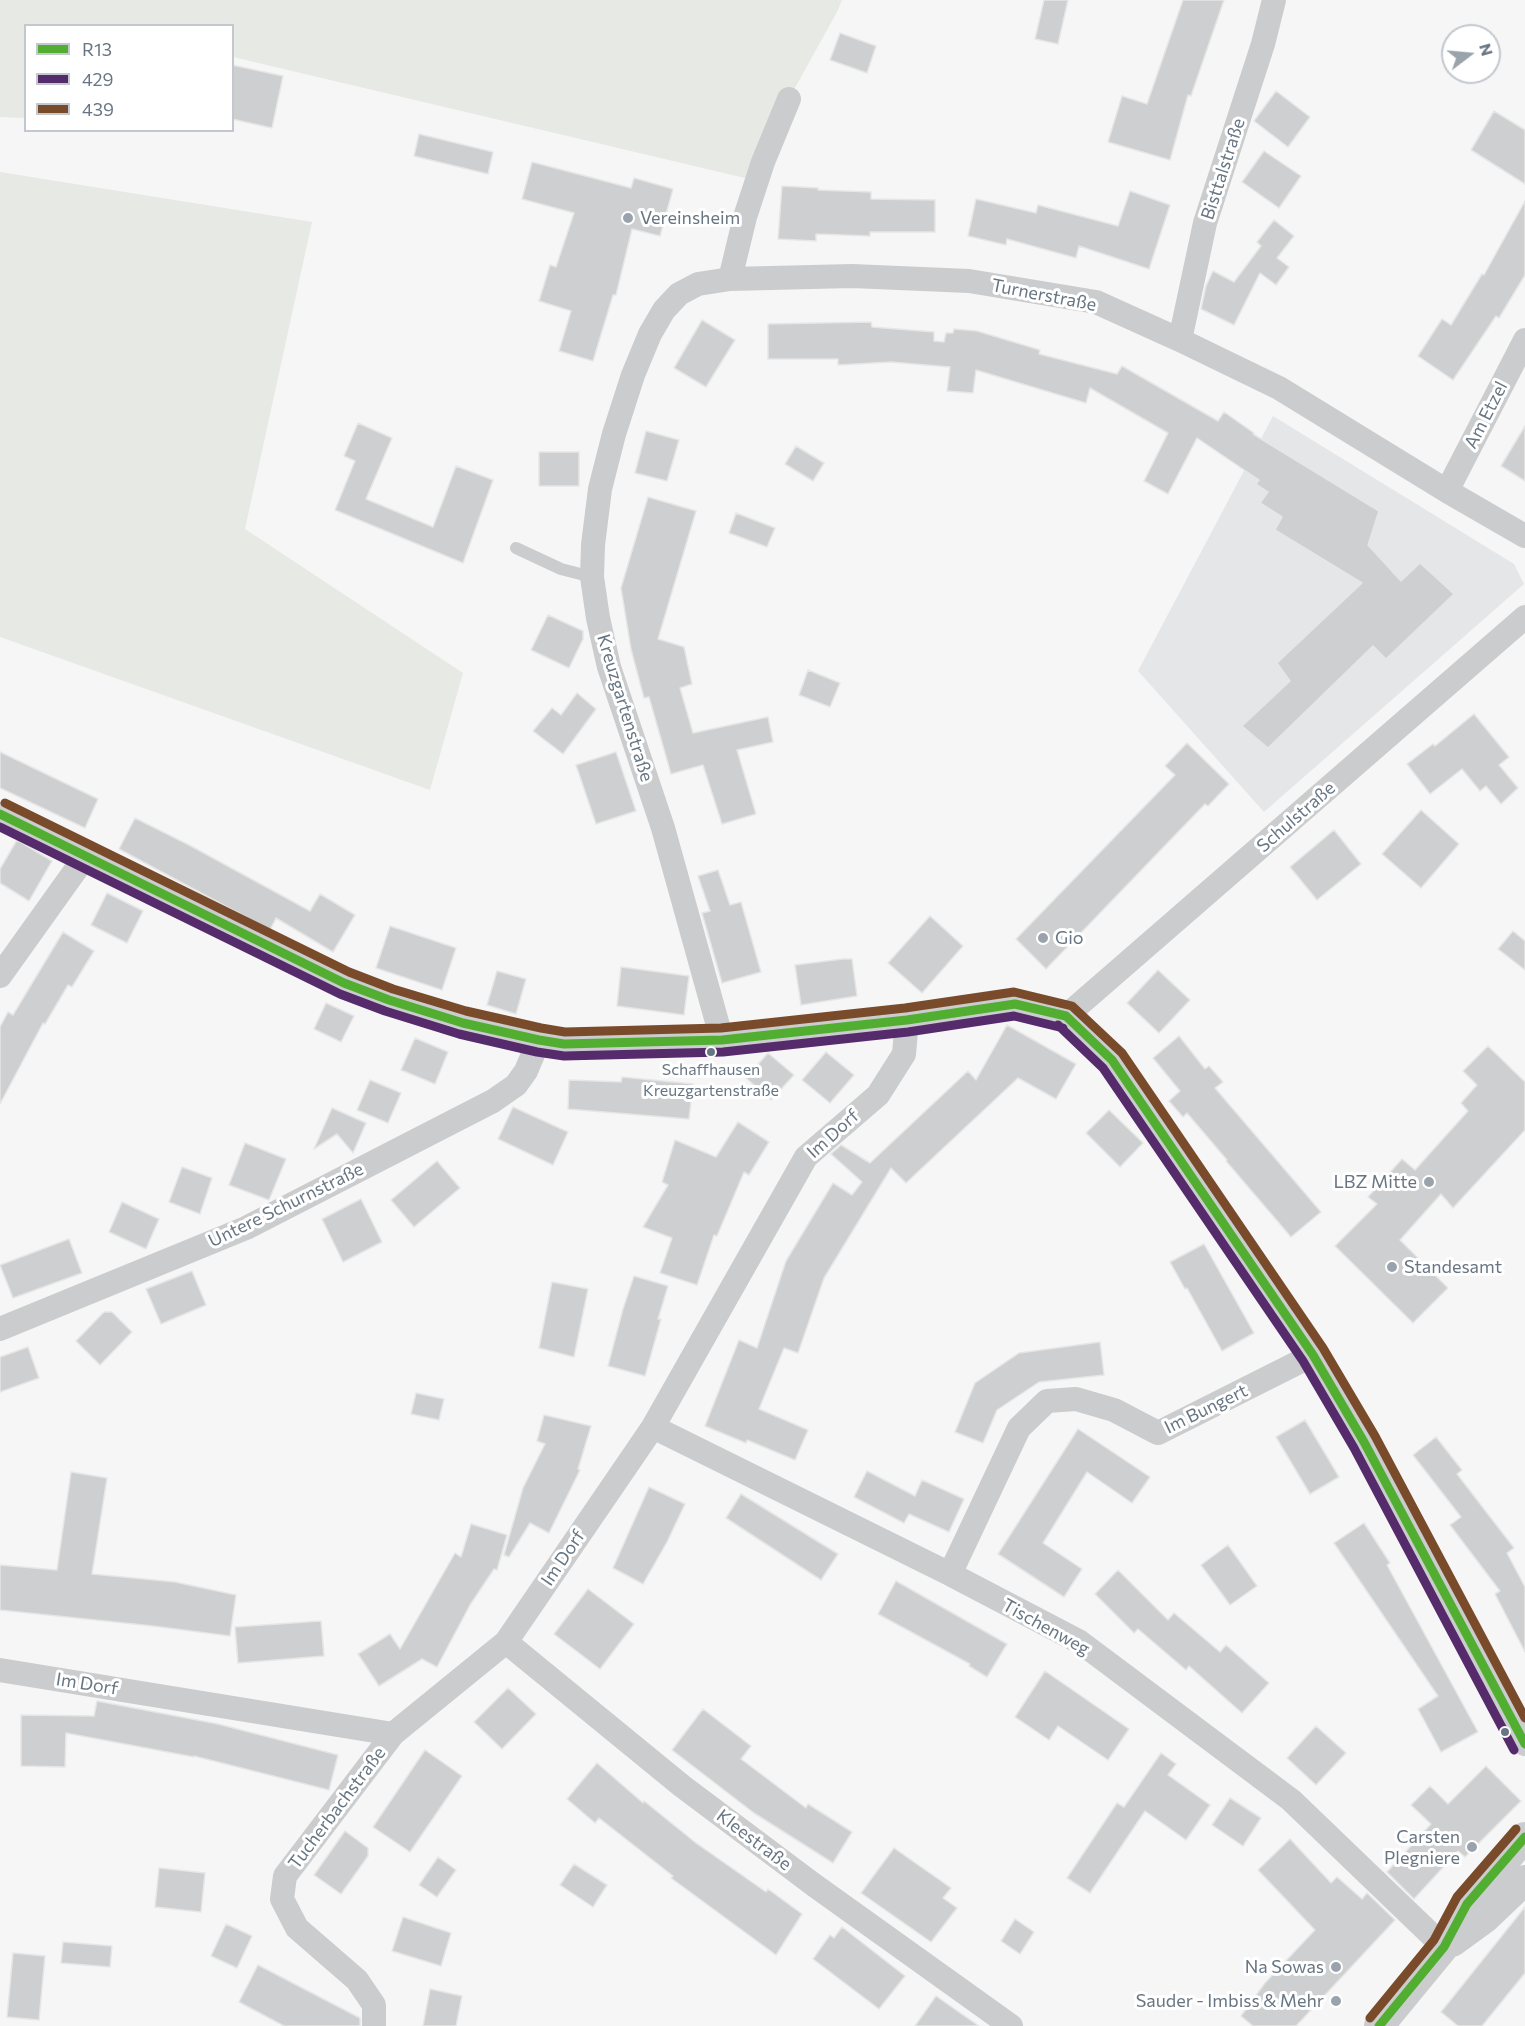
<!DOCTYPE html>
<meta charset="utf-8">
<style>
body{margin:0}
#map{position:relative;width:1525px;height:2026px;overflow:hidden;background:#f6f6f6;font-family:Commissioner,sans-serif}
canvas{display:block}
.legend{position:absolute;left:24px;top:24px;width:210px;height:108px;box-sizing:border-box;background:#fff;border:2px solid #c3c8ce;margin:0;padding:8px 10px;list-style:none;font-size:18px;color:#687684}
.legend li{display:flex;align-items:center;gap:12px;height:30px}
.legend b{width:30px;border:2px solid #c3c8ce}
.north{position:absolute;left:1441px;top:24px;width:60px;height:60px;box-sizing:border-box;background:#fff;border:2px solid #c3c8ce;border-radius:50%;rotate:74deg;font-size:16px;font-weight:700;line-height:24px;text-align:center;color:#687684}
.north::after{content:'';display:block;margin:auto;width:21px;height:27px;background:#9aa3ac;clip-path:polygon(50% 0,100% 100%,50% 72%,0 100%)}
</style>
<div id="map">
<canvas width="1525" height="2026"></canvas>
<ul class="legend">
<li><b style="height:8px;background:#51ae31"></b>R13</li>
<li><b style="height:8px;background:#562b6c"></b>429</li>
<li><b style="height:8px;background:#7a4b2a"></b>439</li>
</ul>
<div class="north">N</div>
</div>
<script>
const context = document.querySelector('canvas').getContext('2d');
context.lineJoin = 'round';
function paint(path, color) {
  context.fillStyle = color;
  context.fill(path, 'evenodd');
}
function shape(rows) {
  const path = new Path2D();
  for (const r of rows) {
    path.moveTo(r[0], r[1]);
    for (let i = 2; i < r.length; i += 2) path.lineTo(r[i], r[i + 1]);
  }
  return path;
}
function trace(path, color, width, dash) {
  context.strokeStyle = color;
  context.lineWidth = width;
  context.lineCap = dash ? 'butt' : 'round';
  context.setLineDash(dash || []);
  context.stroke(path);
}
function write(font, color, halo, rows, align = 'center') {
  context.font = font + ' Commissioner,sans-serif';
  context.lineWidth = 6;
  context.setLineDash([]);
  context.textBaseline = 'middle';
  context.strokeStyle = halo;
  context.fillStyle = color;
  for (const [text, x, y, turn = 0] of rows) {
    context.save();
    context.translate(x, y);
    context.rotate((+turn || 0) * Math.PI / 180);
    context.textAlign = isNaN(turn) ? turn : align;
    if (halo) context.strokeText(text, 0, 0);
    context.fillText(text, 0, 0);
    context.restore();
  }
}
const built = shape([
 [1273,416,1514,564,1524,584,1264,812,1138,671]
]);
const green = shape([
 [0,0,842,0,837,12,745,178,233,57,232,26,26,26,25,118,0,117],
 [0,172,312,222,245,529,463,673,430,790,0,637]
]);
const building = shape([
 [1044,0,1068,0,1058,44,1035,39,1044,0],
 [1183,0,1224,0,1191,96,1188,95,1170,160,1108,142,1122,96,1147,104,1183,0],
 [840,33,876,46,867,73,830,60,840,33],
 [232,65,283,76,272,128,232,119,232,65],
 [1276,91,1310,117,1288,147,1254,121,1276,91],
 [1494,111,1525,130,1525,184,1471,150,1494,111],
 [419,134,493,152,488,174,414,156,419,134],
 [1264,151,1301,176,1279,208,1242,182,1264,151],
 [532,162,631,188,634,178,673,189,660,236,632,229,616,295,613,295,593,361,559,351,571,311,539,301,550,265,556,267,574,213,522,199,532,162],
 [782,186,818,188,818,190,871,192,871,199,935,200,935,232,870,232,870,236,816,234,816,241,778,239,782,186],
 [1130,191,1170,205,1149,269,1079,246,1076,258,1007,239,1006,245,968,236,976,199,1036,213,1038,205,1118,226,1130,191],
 [1525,201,1525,275,1499,318,1496,316,1453,380,1418,356,1442,319,1451,325,1482,274,1484,275,1525,201],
 [1274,220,1294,236,1277,258,1289,267,1276,285,1260,273,1234,325,1201,309,1206,286,1213,271,1234,282,1261,246,1257,242,1274,220],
 [702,320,735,340,706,387,674,368,702,320],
 [871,322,872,327,934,332,934,341,944,342,946,333,953,333,954,329,977,331,1040,350,1039,354,1117,374,1122,366,1218,421,1224,412,1254,433,1253,434,1379,511,1368,545,1401,581,1420,563,1454,594,1386,659,1373,646,1268,748,1242,726,1290,681,1277,663,1362,583,1275,530,1282,517,1260,503,1268,492,1256,484,1259,480,1197,438,1168,494,1144,481,1168,433,1090,388,1086,403,976,370,973,393,947,391,950,367,891,362,838,365,838,359,768,359,768,324,871,322],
 [358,423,392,438,366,499,433,527,456,466,493,480,463,563,335,510,355,461,344,456,358,423],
 [1525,426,1525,481,1501,466,1525,426],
 [646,431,679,440,667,481,635,473,646,431],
 [796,446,824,463,813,481,785,464,796,446],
 [539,452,579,452,579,486,539,486,539,452],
 [648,497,696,511,658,639,684,647,692,684,680,688,693,733,768,717,773,742,737,750,756,814,722,824,703,765,671,774,649,697,644,698,631,649,621,588,648,497],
 [736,513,775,528,767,547,729,533,736,513],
 [548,615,583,631,583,639,569,668,531,650,548,615],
 [808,670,840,683,830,707,799,695,808,670],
 [577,693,596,709,563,754,533,731,552,708,561,715,577,693],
 [1474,714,1509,757,1499,765,1518,788,1501,804,1486,786,1480,791,1462,769,1430,794,1407,764,1433,744,1435,746,1474,714],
 [1187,743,1229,784,1208,806,1205,804,1046,969,1016,939,1175,775,1165,766,1187,743],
 [0,752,98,799,85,828,0,788,0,752],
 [616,752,636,811,596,824,576,765,616,752],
 [1421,810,1459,844,1421,888,1382,854,1421,810],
 [135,818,189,845,310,911,320,894,355,915,333,952,276,918,270,930,119,849,135,818],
 [1334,830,1361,864,1317,900,1290,867,1334,830],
 [17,840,52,861,29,901,0,883,0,869,17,840],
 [718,870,730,905,741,902,761,972,722,983,702,913,710,911,698,876,718,870],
 [107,893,143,911,127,943,91,925,107,893],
 [930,916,963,946,922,993,888,963,930,916],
 [390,926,456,948,442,990,376,968,390,926],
 [1513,931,1525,941,1525,970,1498,949,1513,931],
 [63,932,94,951,72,987,68,985,45,1024,43,1023,0,1104,0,1027,8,1012,13,1015,63,932],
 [843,959,852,959,857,996,801,1005,795,965,843,959],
 [621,967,689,976,684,1015,617,1006,621,967],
 [1158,970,1190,1000,1159,1033,1127,1003,1158,970],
 [497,971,526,979,516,1014,487,1005,497,971],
 [326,1003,354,1016,341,1042,314,1029,326,1003],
 [1007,1025,1076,1064,1056,1099,1018,1078,906,1183,891,1168,824,1278,798,1353,784,1348,759,1409,808,1430,795,1460,747,1440,746,1443,705,1426,739,1340,757,1348,786,1261,833,1183,852,1195,862,1182,831,1154,841,1145,870,1163,968,1071,976,1080,1007,1025],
 [1179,1036,1205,1069,1209,1066,1223,1082,1215,1088,1321,1212,1291,1237,1226,1161,1227,1160,1187,1113,1183,1117,1169,1101,1180,1091,1153,1058,1179,1036],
 [415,1038,448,1052,435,1084,401,1070,415,1038],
 [1488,1046,1525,1082,1525,1130,1453,1208,1441,1194,1400,1240,1448,1288,1413,1323,1335,1246,1377,1204,1368,1197,1402,1159,1415,1170,1468,1111,1461,1103,1477,1085,1463,1071,1488,1046],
 [826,1052,854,1075,830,1103,802,1080,826,1052],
 [768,1053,794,1075,771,1100,746,1078,768,1053],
 [622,1077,693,1084,689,1119,568,1109,569,1080,621,1082,622,1077],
 [370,1080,401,1093,388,1123,357,1110,370,1080],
 [513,1107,568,1132,553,1165,498,1139,513,1107],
 [332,1108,366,1123,353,1153,337,1134,314,1149,332,1108],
 [1109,1110,1143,1143,1120,1167,1086,1133,1109,1110],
 [738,1122,769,1142,749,1175,744,1172,717,1236,714,1235,697,1285,660,1273,672,1238,643,1227,668,1185,662,1182,675,1140,716,1157,738,1122],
 [245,1143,286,1159,269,1200,229,1185,245,1143],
 [437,1161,460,1188,414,1227,391,1200,437,1161],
 [182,1167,212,1178,200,1214,169,1202,182,1167],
 [361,1199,382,1242,343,1262,322,1219,361,1199],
 [122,1202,159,1219,146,1249,109,1232,122,1202],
 [69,1239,82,1273,13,1298,0,1265,69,1239],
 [1204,1244,1254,1333,1222,1351,1187,1288,1185,1289,1170,1262,1204,1244],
 [192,1271,206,1305,161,1324,146,1289,192,1271],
 [634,1276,668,1286,658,1319,661,1319,645,1376,608,1366,623,1309,634,1276],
 [552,1282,588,1289,574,1357,539,1348,552,1282],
 [104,1312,112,1312,132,1332,100,1365,76,1341,104,1312],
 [1100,1342,1104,1375,1039,1382,997,1410,983,1443,955,1432,975,1383,1019,1353,1100,1342],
 [28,1347,39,1378,0,1392,0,1357,28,1347],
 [416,1393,444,1399,439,1420,411,1414,416,1393],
 [544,1415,591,1426,578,1469,580,1470,549,1533,530,1523,509,1557,504,1555,523,1488,545,1444,537,1441,544,1415],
 [1305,1420,1339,1477,1310,1494,1276,1437,1305,1420],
 [1078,1429,1150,1477,1132,1503,1087,1472,1043,1543,1082,1569,1064,1597,998,1554,1078,1429],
 [1436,1437,1462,1470,1457,1474,1514,1548,1507,1553,1525,1587,1525,1652,1495,1594,1500,1591,1450,1525,1461,1517,1413,1455,1436,1437],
 [867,1471,915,1496,922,1480,964,1499,949,1532,909,1514,904,1523,854,1497,867,1471],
 [71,1472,107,1478,92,1574,175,1582,236,1595,230,1636,153,1626,0,1610,0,1565,57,1570,71,1472],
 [649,1487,685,1504,667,1542,643,1584,613,1568,649,1487],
 [741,1494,838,1554,821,1580,726,1518,741,1494],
 [1364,1523,1390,1563,1387,1565,1478,1732,1441,1752,1418,1709,1438,1696,1334,1543,1364,1523],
 [471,1524,507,1535,497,1570,494,1569,470,1605,437,1667,422,1659,379,1686,358,1654,390,1634,400,1649,455,1553,461,1557,471,1524],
 [1228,1545,1257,1586,1230,1605,1201,1565,1228,1545],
 [1118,1570,1168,1620,1174,1613,1220,1652,1226,1645,1269,1683,1242,1713,1189,1666,1186,1670,1138,1629,1134,1633,1095,1594,1118,1570],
 [896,1581,1007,1644,987,1677,969,1666,970,1664,878,1614,896,1581],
 [588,1589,634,1624,600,1669,554,1634,588,1589],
 [321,1621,324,1656,238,1663,235,1627,321,1621],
 [1045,1671,1129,1729,1108,1760,1058,1726,1049,1740,1015,1717,1045,1671],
 [508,1688,536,1714,502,1749,474,1722,508,1688],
 [97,1701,218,1724,338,1755,329,1790,194,1756,194,1757,66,1733,65,1767,21,1766,21,1715,94,1716,97,1701],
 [703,1709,751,1746,741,1759,806,1808,808,1804,852,1832,833,1863,754,1813,672,1750,703,1709],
 [1316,1726,1346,1753,1316,1785,1287,1758,1316,1726],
 [425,1750,462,1776,410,1852,373,1827,425,1750],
 [1161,1753,1176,1764,1168,1775,1210,1805,1186,1840,1145,1811,1090,1893,1067,1878,1117,1803,1124,1807,1161,1753],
 [597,1763,643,1803,644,1801,696,1843,766,1892,768,1889,802,1914,776,1955,671,1878,673,1876,599,1818,595,1823,567,1799,597,1763],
 [1486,1766,1521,1801,1465,1857,1458,1851,1414,1899,1387,1872,1431,1824,1411,1805,1430,1786,1448,1804,1486,1766],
 [1230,1798,1261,1818,1243,1846,1212,1825,1230,1798],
 [345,1831,368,1848,368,1856,341,1894,314,1875,345,1831],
 [1290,1839,1331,1883,1337,1877,1362,1899,1367,1893,1395,1920,1296,2026,1253,2026,1241,2016,1265,1983,1315,1930,1258,1870,1290,1839],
 [894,1848,951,1888,943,1898,957,1908,931,1942,861,1893,894,1848],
 [438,1857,456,1870,437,1897,419,1885,438,1857],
 [574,1864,607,1885,593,1907,560,1885,574,1864],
 [159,1868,205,1873,201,1912,155,1907,159,1868],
 [1525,1907,1525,1973,1482,2026,1458,2026,1441,2012,1525,1907],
 [403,1917,451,1933,441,1966,392,1951,403,1917],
 [1015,1919,1034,1932,1020,1954,1001,1941,1015,1919],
 [226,1924,252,1936,237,1968,211,1956,226,1924],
 [842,1927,905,1976,879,2009,813,1959,830,1935,834,1938,842,1927],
 [63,1942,112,1946,110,1967,61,1963,63,1942],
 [13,1953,45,1956,39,2020,7,2017,13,1953],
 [258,1965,360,2018,360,2026,284,2026,239,2002,258,1965],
 [430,1989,462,1996,456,2026,423,2026,430,1989],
 [936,1996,979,2026,915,2026,936,1996]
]);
const service = shape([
 [516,548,561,569,592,577]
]);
const minor = shape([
 [789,99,763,162,745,217,730,279,852,276,969,281,1096,302,1180,340,1279,388,1447,491,1525,536],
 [1180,340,1205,223,1263,44,1274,0],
 [1447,491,1525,340],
 [0,814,344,983,389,1000,463,1023,539,1040,564,1044,722,1040,907,1020,1015,1004,1066,1016],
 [0,976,85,857],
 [1066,1016,1112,1060,1313,1355,1364,1442,1525,1744],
 [1066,1016,1525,617],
 [722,1040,663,828,609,667,598,618,592,577,593,545,600,489,614,434,633,375,650,334,664,310,679,294,698,284,730,279],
 [0,1329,246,1228,493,1101,516,1085,526,1071,539,1040],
 [653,1427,950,1574,1080,1642,1291,1800,1444,1947],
 [950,1574,1019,1428,1047,1401,1076,1399,1114,1410,1158,1433,1313,1355],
 [506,1642,682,1786,814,1885,1011,2026],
 [0,1670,393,1734,506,1642,653,1427,806,1157,878,1095,904,1054,907,1020],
 [374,2026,374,2005,357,1980,297,1928,282,1899,285,1876,393,1734]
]);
const tertiary = shape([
 [1452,1942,1485,1918,1525,1880],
 [1379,2026,1444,1947,1467,1904,1525,1837]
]);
const bus1 = shape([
 [0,814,344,983,389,1000,463,1023,539,1040,564,1044,722,1040,907,1020,1015,1004,1066,1016],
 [1066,1016,1112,1060,1313,1355,1364,1442,1525,1744],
 [1379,2026,1444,1947,1467,1904,1525,1837]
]);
const bus2 = shape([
 [0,827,340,994,385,1011,459,1034,537,1052,564,1056,723,1052,908,1032,1014,1016,1063,1028],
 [1058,1025,1103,1068,1303,1361,1354,1448,1514,1750]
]);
const bus3 = shape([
 [5,803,349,972,393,989,466,1011,541,1028,565,1032,721,1028,905,1008,1014,992,1072,1006,1122,1053,1323,1348,1375,1436,1525,1718],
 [1370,2018,1434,1940,1457,1897,1516,1829]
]);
const markers = [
 [628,218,6,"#9aa3ac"],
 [1043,938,6,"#9aa3ac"],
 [711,1052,5,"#687684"],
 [1429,1182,6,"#9aa3ac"],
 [1392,1267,6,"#9aa3ac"],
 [1505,1732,5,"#687684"],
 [1472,1847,6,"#9aa3ac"],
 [1336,1967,6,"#9aa3ac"],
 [1336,2001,6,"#9aa3ac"]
];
const busNames = [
 ["Schaffhausen",711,1070],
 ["Kreuzgartenstraße",711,1091]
];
const streetNames = [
 ["Bisttalstraße",1223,169,-72],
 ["Turnerstraße",1044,295,11],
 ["Am Etzel",1486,415,-63],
 ["Kreuzgartenstraße",625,708,73],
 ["Schulstraße",1296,817,-41],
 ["Im Dorf",833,1134,-42],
 ["Untere Schurnstraße",286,1205,-26],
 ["Im Bungert",1206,1409,-26],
 ["Im Dorf",563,1558,-56],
 ["Tischenweg",1046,1627,29],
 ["Im Dorf",87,1684,9],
 ["Tucherbachstraße",337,1808,-53],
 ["Kleestraße",754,1840,37]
];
const poiNames = [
 ["Vereinsheim",640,218,"left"],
 ["Gio",1055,938,"left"],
 ["LBZ Mitte",1417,1182],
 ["Standesamt",1404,1267,"left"],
 ["Carsten",1460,1837],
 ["Plegniere",1460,1858],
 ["Na Sowas",1324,1967],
 ["Sauder - Imbiss & Mehr",1324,2001]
];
paint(built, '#e5e6e7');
paint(green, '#e6e9e4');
paint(building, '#cdcfd0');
trace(building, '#e6e6e6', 1.5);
trace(service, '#cbcccd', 12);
trace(minor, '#cbcccd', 24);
trace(tertiary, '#cbcccd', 30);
trace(bus1, '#51ae31', 9);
trace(bus2, '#562b6c', 9);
trace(bus3, '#7a4b2a', 9);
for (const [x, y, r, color] of markers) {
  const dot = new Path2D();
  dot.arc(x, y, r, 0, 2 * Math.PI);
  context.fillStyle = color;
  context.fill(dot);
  trace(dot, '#fff', 2);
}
write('16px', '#687684', '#fff', busNames);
write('18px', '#687684', '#fff', streetNames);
write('18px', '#687684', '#fff', poiNames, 'right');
</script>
